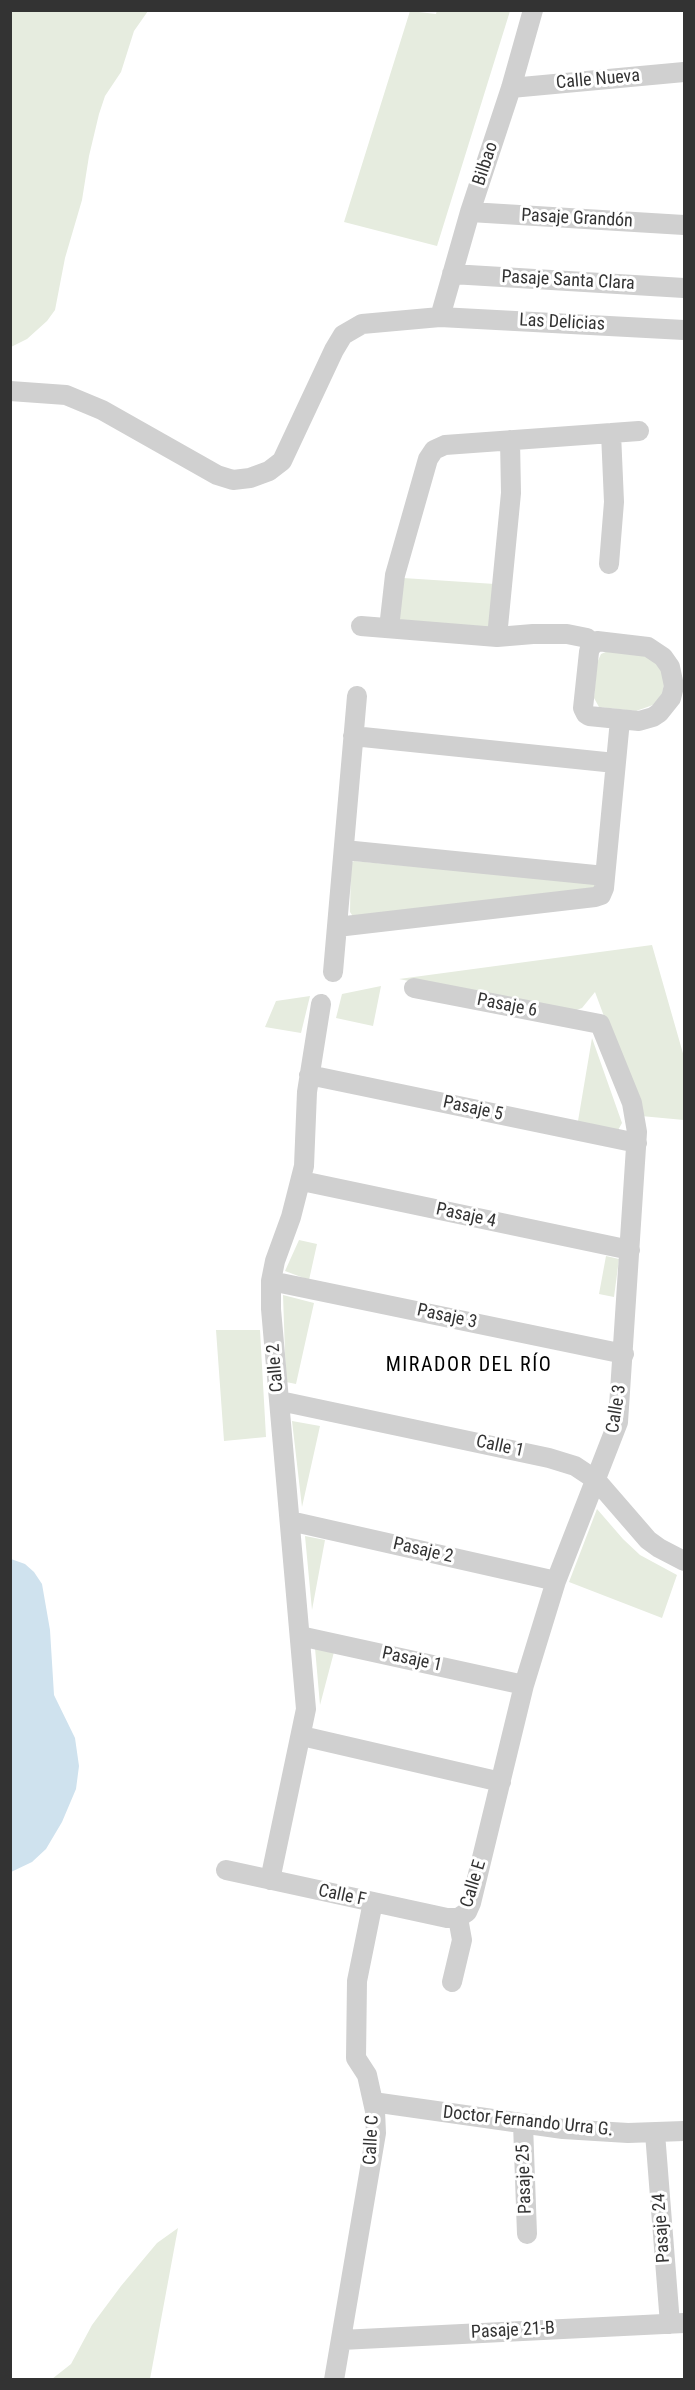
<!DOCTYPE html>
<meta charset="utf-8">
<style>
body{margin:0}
#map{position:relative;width:695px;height:2390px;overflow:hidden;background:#fff;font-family:"Roboto Condensed",sans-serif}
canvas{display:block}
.frame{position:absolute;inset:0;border:12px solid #333;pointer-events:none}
</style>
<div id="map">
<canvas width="695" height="2390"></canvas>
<div class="frame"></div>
</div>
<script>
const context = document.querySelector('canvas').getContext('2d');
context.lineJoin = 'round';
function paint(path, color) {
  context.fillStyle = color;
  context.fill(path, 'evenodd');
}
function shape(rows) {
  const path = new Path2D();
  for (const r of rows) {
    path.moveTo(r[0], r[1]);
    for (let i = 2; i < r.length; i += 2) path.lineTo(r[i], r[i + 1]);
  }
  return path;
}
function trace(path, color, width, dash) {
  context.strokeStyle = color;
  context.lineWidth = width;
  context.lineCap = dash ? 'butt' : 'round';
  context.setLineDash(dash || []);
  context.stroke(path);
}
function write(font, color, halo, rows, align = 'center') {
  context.font = font + ' "Roboto Condensed",sans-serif';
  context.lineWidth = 6;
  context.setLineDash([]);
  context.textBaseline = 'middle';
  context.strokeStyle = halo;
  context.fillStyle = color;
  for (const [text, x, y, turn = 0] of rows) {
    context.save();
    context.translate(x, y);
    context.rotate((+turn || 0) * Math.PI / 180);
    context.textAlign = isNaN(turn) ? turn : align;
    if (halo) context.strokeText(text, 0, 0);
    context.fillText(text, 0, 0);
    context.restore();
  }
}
const green = shape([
 [437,10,510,11,437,246,344,222,410,11,436,14],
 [10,11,148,11,134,31,121,72,105,96,99,114,89,156,82,200,65,258,55,310,47,321,27,339,11,347],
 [403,578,495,584,491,626,485,628,401,621,397,616],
 [608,651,639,652,659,663,665,681,662,694,653,705,636,711,599,707,594,698,597,663,601,654],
 [354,861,594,883,596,886,594,890,354,918,350,912,351,863],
 [652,945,684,1057,684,1120,641,1116,595,992,582,1008,568,1013,399,979],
 [381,986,373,1026,336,1018,342,994],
 [310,996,301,1033,265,1027,276,1001],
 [592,1038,622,1123,617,1132,578,1121],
 [299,1240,317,1244,309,1280,285,1271],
 [606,1256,619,1259,614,1297,599,1294],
 [283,1295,314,1303,296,1384,286,1382],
 [216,1330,260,1330,266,1437,224,1441],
 [292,1421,320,1426,302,1507],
 [597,1509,623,1539,640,1555,677,1575,662,1618,569,1582],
 [305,1536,325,1540,312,1610],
 [315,1648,334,1652,320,1705],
 [178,2228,150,2379,52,2379,71,2364,92,2325,121,2286,157,2243]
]);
const water = shape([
 [11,1559,25,1564,34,1572,42,1584,50,1630,54,1695,75,1738,79,1766,76,1789,62,1822,46,1849,32,1862,11,1872]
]);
const minor = shape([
 [511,88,684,72],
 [470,212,684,225],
 [452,274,684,288],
 [440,317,470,212,511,88,533,10],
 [10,391,66,395,102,410,217,475,233,480,250,478,269,471,282,461,334,350,343,335,362,324,440,317,684,330],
 [609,564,614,502,611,433],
 [361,626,497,637,533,634,567,634,587,638,593,644],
 [389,628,395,575,428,459,434,450,445,445,639,431],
 [497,637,511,493,510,440],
 [597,641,648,647,663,657,670,667,674,686,671,698,659,713,653,717,639,721,589,716,586,714,583,708,589,652,590,648,597,641],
 [353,736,615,763],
 [344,850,605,876],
 [337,927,595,897,601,895,604,888,620,720],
 [333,972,357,696],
 [309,1075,637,1143],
 [302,1181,630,1250],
 [271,1281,624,1354],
 [280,1401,549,1458,575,1466,596,1480,648,1540,659,1548,684,1561],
 [290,1521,556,1581],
 [300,1636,524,1685],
 [302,1736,501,1782],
 [226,1870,447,1918,458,1918,467,1912,471,1903,524,1685,556,1581,618,1422,637,1132,632,1103,600,1024,414,988],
 [270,1880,306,1709,271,1309,271,1281,275,1261,291,1217,304,1166,307,1092,321,1004],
 [452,1982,462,1940,458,1918],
 [373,2102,563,2129,628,2133,684,2131],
 [523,2124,527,2234],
 [655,2133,670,2324],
 [341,2340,684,2323],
 [334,2380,376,2133,375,2111,367,2075,356,2058,357,1981,373,1902]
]);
const streetNames = [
 ["Calle Nueva",598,80,-5],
 ["Bilbao",486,164,-72],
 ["Pasaje Grandón",577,219,3],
 ["Pasaje Santa Clara",568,281,3],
 ["Las Delicias",562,323,3],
 ["Pasaje 6",507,1006,11],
 ["Pasaje 5",473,1109,12],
 ["Pasaje 4",466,1216,12],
 ["Pasaje 3",447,1317,12],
 ["Calle 2",276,1368,-95],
 ["Calle 3",617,1409,-81],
 ["Calle 1",500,1447,12],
 ["Pasaje 2",423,1551,13],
 ["Pasaje 1",412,1660,12],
 ["Calle E",474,1884,-73],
 ["Calle F",342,1896,12],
 ["Doctor Fernando Urra G.",528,2122,6],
 ["Calle C",372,2140,-87],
 ["Pasaje 25",525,2179,-92],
 ["Pasaje 24",662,2228,-94],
 ["Pasaje 21-B",513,2331,-3]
];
const neighbourhoodNames = [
 ["MIRADOR DEL RÍO",469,1366]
];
paint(green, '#e6ecdf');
paint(water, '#cfe2ee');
trace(minor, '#d0d0d0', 20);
write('18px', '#333', '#fff', streetNames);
context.letterSpacing = '1.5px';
write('20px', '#000', '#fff', neighbourhoodNames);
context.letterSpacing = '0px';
</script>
